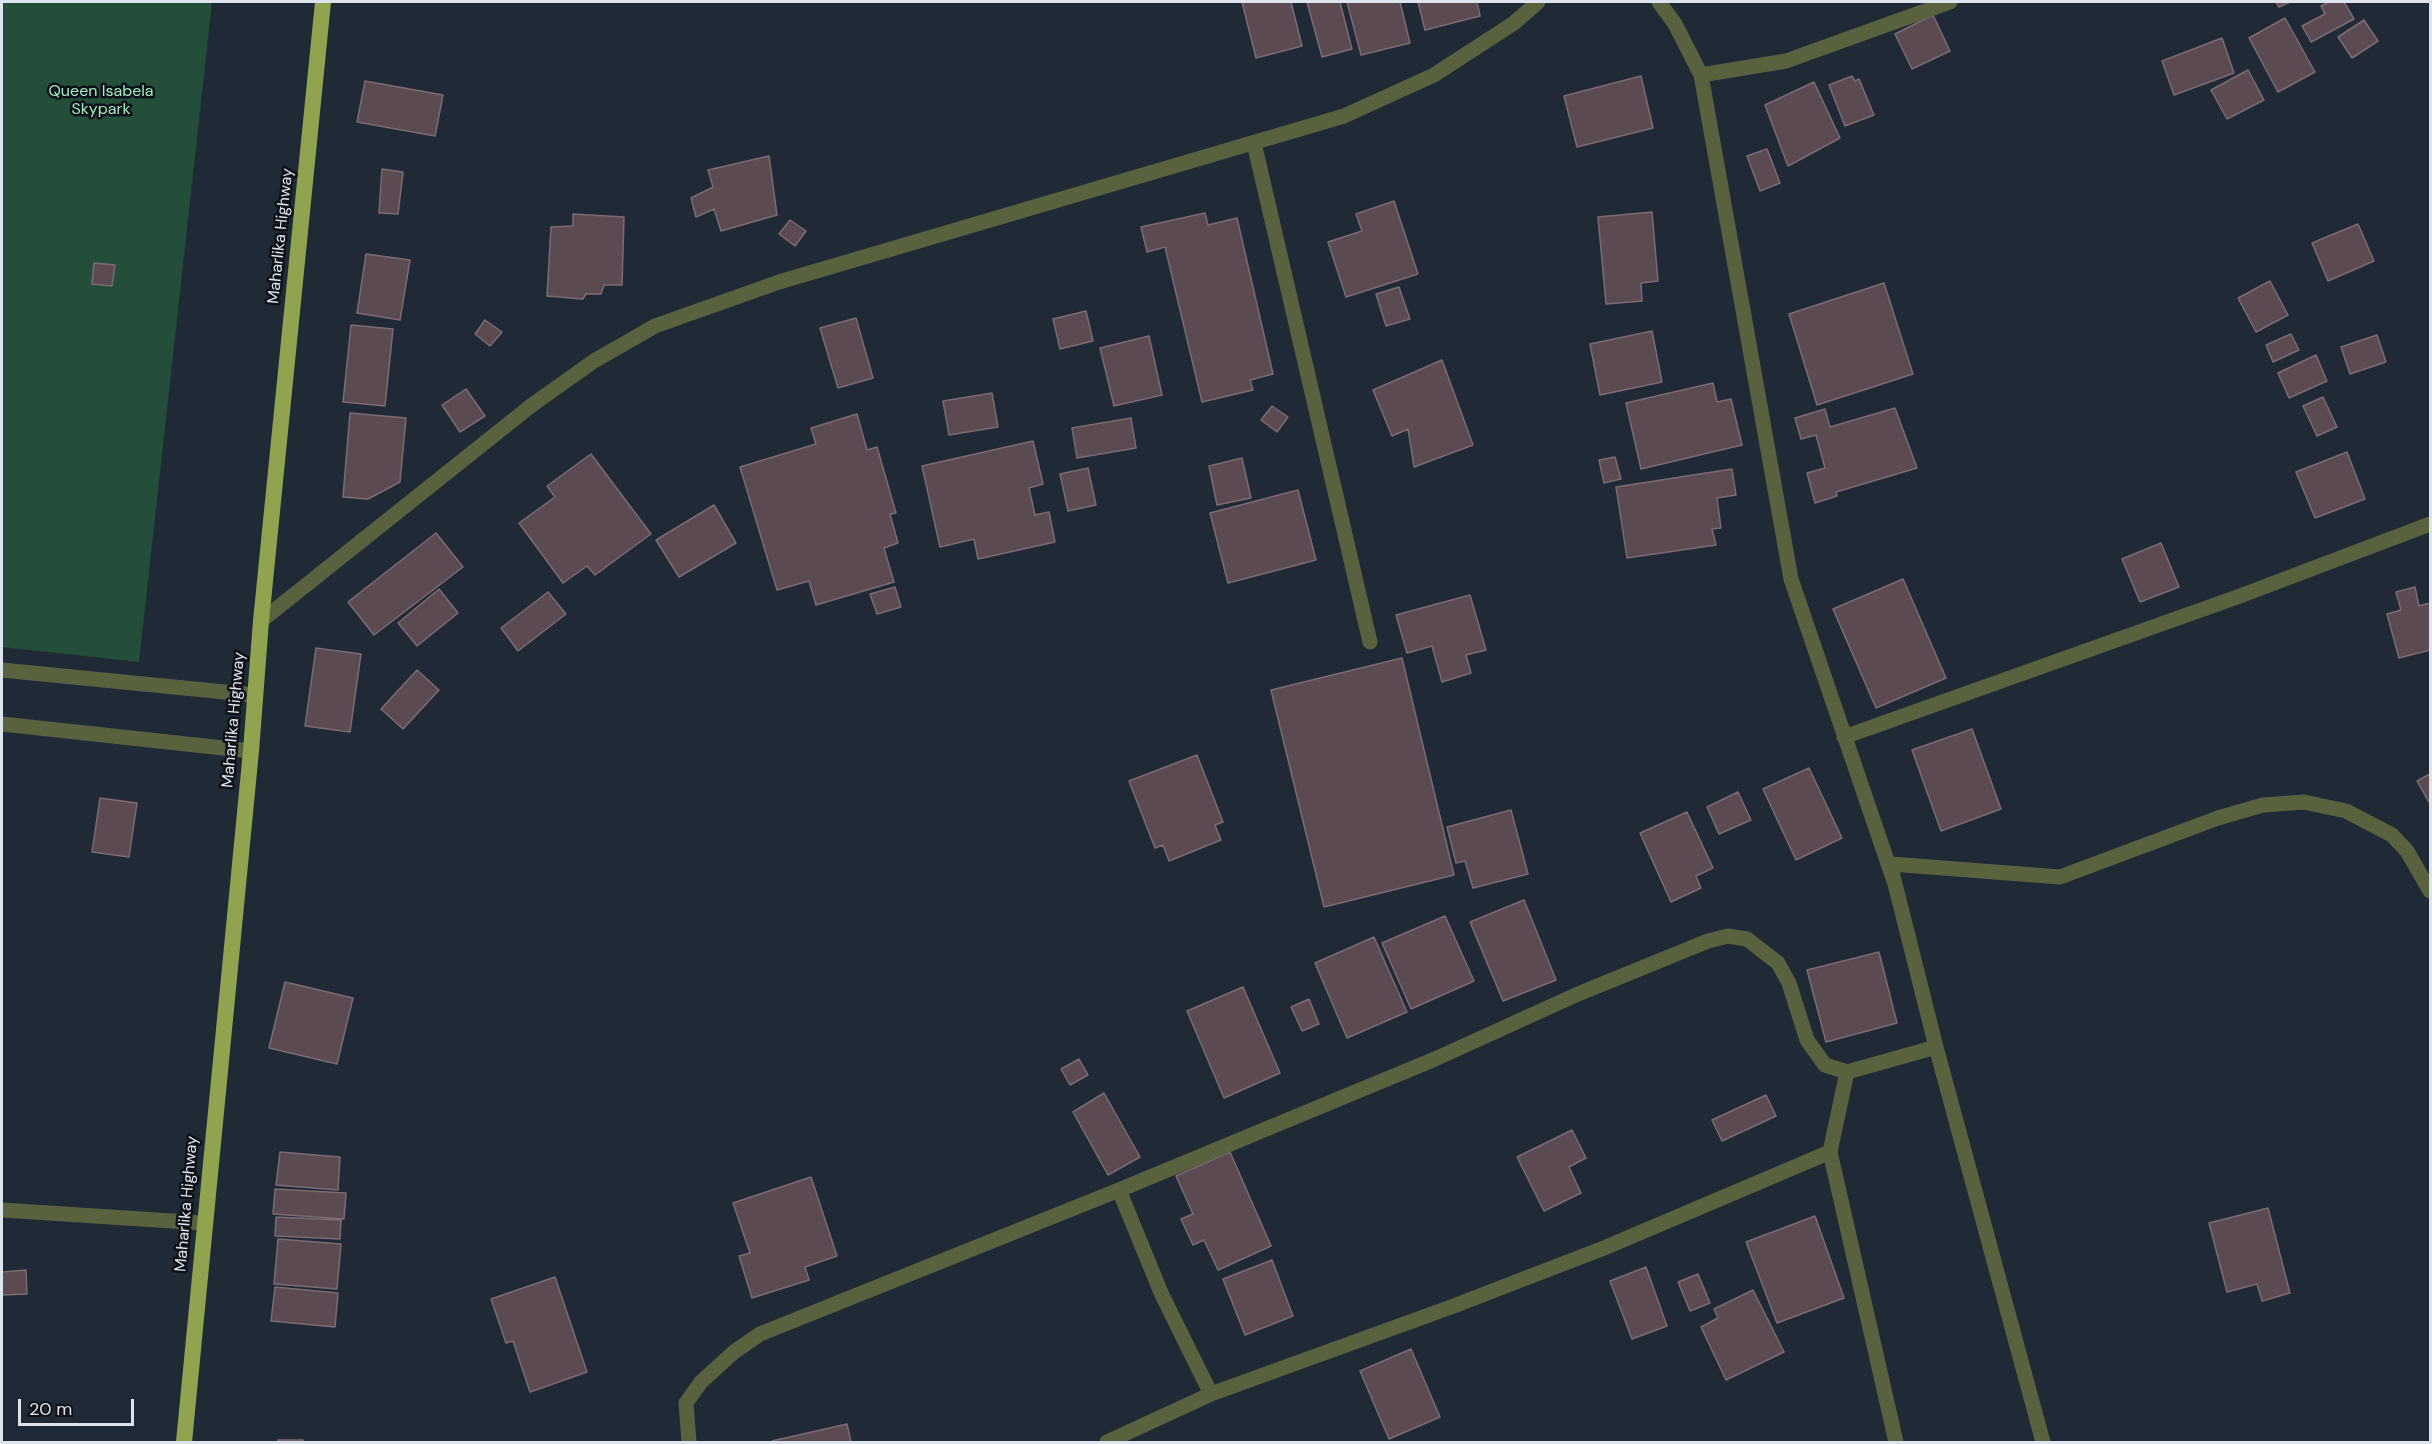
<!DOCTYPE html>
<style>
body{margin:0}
#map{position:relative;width:2432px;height:1444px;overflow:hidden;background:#202a37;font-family:"DM Sans",sans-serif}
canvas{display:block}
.frame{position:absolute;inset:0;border:3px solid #dde4ed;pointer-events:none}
.scale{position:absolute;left:18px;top:1399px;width:116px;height:27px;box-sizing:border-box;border:3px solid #dde4ed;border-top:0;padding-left:8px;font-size:18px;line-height:21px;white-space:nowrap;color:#dde4ed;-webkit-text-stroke:4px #0e1218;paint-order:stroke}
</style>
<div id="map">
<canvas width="2432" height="1444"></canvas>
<div class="frame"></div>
<div class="scale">20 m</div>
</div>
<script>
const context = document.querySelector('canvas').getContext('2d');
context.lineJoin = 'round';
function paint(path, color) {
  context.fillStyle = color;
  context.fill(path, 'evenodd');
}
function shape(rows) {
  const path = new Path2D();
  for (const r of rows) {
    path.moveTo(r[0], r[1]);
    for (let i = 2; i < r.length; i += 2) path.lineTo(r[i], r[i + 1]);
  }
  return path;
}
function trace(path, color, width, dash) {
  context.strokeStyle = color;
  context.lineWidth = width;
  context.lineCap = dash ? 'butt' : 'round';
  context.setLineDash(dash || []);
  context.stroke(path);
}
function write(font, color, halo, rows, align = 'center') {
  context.font = font + ' "DM Sans",sans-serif';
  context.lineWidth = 5;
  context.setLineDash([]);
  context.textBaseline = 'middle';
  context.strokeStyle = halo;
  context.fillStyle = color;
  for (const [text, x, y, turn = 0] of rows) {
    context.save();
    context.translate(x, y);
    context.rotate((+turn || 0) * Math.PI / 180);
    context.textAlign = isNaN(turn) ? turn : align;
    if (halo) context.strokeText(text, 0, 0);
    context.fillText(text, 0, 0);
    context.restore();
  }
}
const green = shape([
 [2,2,212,2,139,662,2,647]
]);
const building = shape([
 [1242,2,1291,2,1302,46,1256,58,1242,2],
 [1307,2,1340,2,1352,49,1322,57,1307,2],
 [1347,2,1400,2,1410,43,1361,55,1347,2],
 [1418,2,1477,2,1480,16,1425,30,1418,2],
 [2276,2,2290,2,2279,7,2276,2],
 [2329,2,2344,2,2354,19,2311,42,2302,26,2325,14,2321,6,2329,2],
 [1933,15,1950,51,1912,69,1895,34,1933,15],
 [2285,18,2315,72,2278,92,2249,38,2285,18],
 [2364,20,2378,41,2352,58,2338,37,2364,20],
 [2222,38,2234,73,2174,95,2162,61,2222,38],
 [2248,70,2264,100,2227,119,2211,90,2248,70],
 [1641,76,1653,128,1577,147,1564,96,1641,76],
 [1852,76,1855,81,1859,79,1874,115,1845,126,1829,85,1852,76],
 [365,81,443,95,435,136,357,122,365,81],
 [1814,82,1840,138,1788,166,1765,105,1814,82],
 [1767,149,1780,183,1760,191,1747,156,1767,149],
 [769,156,777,215,721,231,714,209,696,217,691,198,713,187,708,170,769,156],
 [382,169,403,172,398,214,379,213,382,169],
 [1394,201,1418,274,1346,297,1328,242,1362,231,1356,214,1394,201],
 [1652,212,1658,281,1641,283,1642,301,1606,304,1598,217,1652,212],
 [1205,213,1208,225,1237,218,1273,374,1250,380,1253,390,1202,402,1165,247,1147,252,1141,227,1205,213],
 [573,214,624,217,622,285,604,285,601,294,586,294,583,299,547,296,551,227,573,226,573,214],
 [790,220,806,231,795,246,779,234,790,220],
 [2358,224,2374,261,2328,281,2312,243,2358,224],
 [366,254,410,260,400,320,357,313,366,254],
 [94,263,115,265,112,286,92,284,94,263],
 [2270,281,2288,315,2256,332,2238,298,2270,281],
 [1884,283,1913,374,1817,405,1789,314,1884,283],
 [1399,287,1410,319,1386,326,1376,294,1399,287],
 [1086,311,1093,341,1060,349,1053,319,1086,311],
 [856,318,873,378,838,388,820,328,856,318],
 [485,320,502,332,490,346,475,334,485,320],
 [351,325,393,329,385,406,343,402,351,325],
 [1652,331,1662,382,1600,395,1590,344,1652,331],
 [2291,334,2299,350,2273,362,2266,345,2291,334],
 [2377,335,2386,362,2350,374,2341,347,2377,335],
 [1149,336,1162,395,1114,406,1100,348,1149,336],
 [2316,355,2327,381,2289,398,2278,373,2316,355],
 [1442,360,1473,445,1414,467,1408,429,1392,436,1373,390,1442,360],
 [1713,383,1717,402,1731,399,1742,445,1641,469,1626,403,1713,383],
 [466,389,485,416,460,432,442,405,466,389],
 [992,393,998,427,949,435,943,401,992,393],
 [2323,397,2337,427,2317,436,2303,406,2323,397],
 [1272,406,1288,417,1277,432,1261,420,1272,406],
 [1895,408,1917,468,1836,492,1837,496,1815,503,1807,473,1825,468,1816,435,1801,439,1795,418,1825,409,1830,427,1895,408],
 [350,413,406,418,400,482,368,499,343,497,350,413],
 [857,414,867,450,877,447,896,513,890,514,898,543,884,548,894,582,816,605,809,581,777,590,740,467,816,444,811,428,857,414],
 [1131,418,1136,448,1077,458,1072,428,1131,418],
 [1033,441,1043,484,1029,488,1035,515,1049,512,1055,542,978,559,974,539,940,547,922,466,1033,441],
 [2347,452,2365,499,2315,518,2296,472,2347,452],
 [591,454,651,534,595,575,587,566,563,583,519,523,555,497,547,486,591,454],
 [1615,457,1621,479,1604,483,1599,460,1615,457],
 [1242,458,1251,498,1217,505,1209,466,1242,458],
 [1088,468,1096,505,1068,511,1060,474,1088,468],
 [1732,469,1736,495,1717,498,1721,528,1712,529,1716,545,1627,558,1616,487,1732,469],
 [1298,490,1316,560,1228,583,1210,513,1298,490],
 [714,505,736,543,679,577,656,540,714,505],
 [436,533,463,567,374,635,348,602,436,533],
 [2161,543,2179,587,2140,602,2122,559,2161,543],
 [1903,579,1946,678,1876,708,1833,609,1903,579],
 [895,587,901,607,877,614,870,594,895,587],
 [2415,587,2419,606,2430,603,2430,650,2399,658,2387,614,2401,610,2396,592,2415,587],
 [439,589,458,613,417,646,398,623,439,589],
 [548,592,566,614,518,651,501,628,548,592],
 [1470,595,1486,650,1466,655,1471,673,1442,682,1432,646,1407,653,1396,615,1470,595],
 [316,648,361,654,350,732,305,726,316,648],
 [1402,658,1454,875,1324,907,1271,690,1402,658],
 [417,670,439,690,403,729,381,709,417,670],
 [1972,729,2001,809,1941,831,1912,750,1972,729],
 [1197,755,1223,822,1215,825,1221,840,1169,861,1163,845,1155,848,1129,781,1197,755],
 [1809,768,1842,838,1796,860,1763,789,1809,768],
 [2430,774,2430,804,2417,781,2430,774],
 [1738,792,1751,820,1719,834,1707,807,1738,792],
 [100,798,137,803,129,857,92,852,100,798],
 [1511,810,1528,874,1473,888,1465,861,1456,863,1447,827,1511,810],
 [1687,812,1713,868,1696,876,1701,888,1671,902,1640,833,1687,812],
 [1524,900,1556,980,1503,1001,1470,922,1524,900],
 [1445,916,1474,981,1411,1009,1382,943,1445,916],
 [1374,937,1407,1012,1347,1038,1315,963,1374,937],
 [1879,952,1897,1023,1826,1042,1807,970,1879,952],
 [285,982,353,998,337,1064,269,1048,285,982],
 [1243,987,1280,1073,1224,1098,1187,1011,1243,987],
 [1309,999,1319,1024,1302,1031,1291,1007,1309,999],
 [1079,1059,1088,1075,1070,1085,1061,1069,1079,1059],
 [1104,1093,1140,1157,1108,1175,1073,1112,1104,1093],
 [1766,1095,1776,1116,1722,1141,1712,1120,1766,1095],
 [1572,1130,1586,1158,1569,1167,1581,1193,1544,1211,1517,1157,1572,1130],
 [280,1152,340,1157,338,1190,276,1185,280,1152],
 [1230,1152,1271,1246,1218,1270,1204,1240,1193,1245,1181,1219,1193,1214,1176,1176,1230,1152],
 [811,1177,837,1256,805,1267,809,1280,752,1298,739,1256,750,1253,733,1203,811,1177],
 [275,1189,346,1193,344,1219,273,1214,275,1189],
 [2268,1208,2290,1293,2262,1301,2257,1284,2227,1292,2209,1223,2268,1208],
 [1815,1216,1844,1298,1777,1323,1746,1242,1815,1216],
 [276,1217,341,1220,340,1239,275,1236,276,1217],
 [278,1239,341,1244,337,1289,274,1284,278,1239],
 [1272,1260,1293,1316,1245,1335,1223,1279,1272,1260],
 [1646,1267,1667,1326,1632,1339,1610,1281,1646,1267],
 [26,1270,27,1294,2,1295,2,1272,26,1270],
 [1698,1274,1710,1303,1690,1311,1678,1282,1698,1274],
 [555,1277,587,1372,530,1392,513,1341,506,1343,491,1299,555,1277],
 [275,1287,338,1293,335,1327,271,1321,275,1287],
 [1753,1290,1784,1352,1726,1380,1701,1327,1718,1318,1714,1309,1753,1290],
 [1411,1349,1440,1417,1389,1439,1360,1371,1411,1349],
 [847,1424,851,1442,772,1442,772,1441,847,1424],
 [278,1440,303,1440,303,1442,278,1442,278,1440]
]);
const minor = shape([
 [1659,2,1675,24,1701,75,1791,579,1895,884],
 [1701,75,1786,61,1950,2],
 [1254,143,1370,642],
 [261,621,532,405,594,361,655,326,779,282,1344,116,1434,75,1514,23,1538,2],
 [2,670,255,695],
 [2,724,251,751],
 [1844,737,2240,596,2430,524],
 [1893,875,1891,864,2060,877,2218,818,2263,805,2304,802,2346,811,2392,835,2407,851,2430,891],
 [1893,876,1936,1047,2043,1442],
 [1847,1072,1830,1152,1896,1442],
 [2,1210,203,1223],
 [1211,1394,1451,1307,1604,1248,1830,1152],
 [689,1442,686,1403,701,1382,734,1352,760,1334,1119,1190],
 [1107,1442,1211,1394,1162,1295,1119,1190,1435,1059,1578,994,1708,941,1728,936,1747,939,1778,963,1789,983,1807,1040,1825,1065,1847,1072,1936,1047]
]);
const trunk = shape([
 [184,1442,251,751,261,621,323,2]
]);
const parkNames = [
 ["Queen Isabela",101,92],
 ["Skypark",101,110]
];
const streetNames = [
 ["Maharlika Highway",281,236,-84],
 ["Maharlika Highway",234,720,-85],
 ["Maharlika Highway",187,1204,-85]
];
paint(green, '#234e39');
paint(building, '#5c4a53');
trace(building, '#7d6b74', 1.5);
trace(minor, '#59623f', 15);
trace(trunk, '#90a450', 16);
write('16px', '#a2ecc5', '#0e1218', parkNames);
write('16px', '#dde4ed', '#0e1218', streetNames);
</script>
